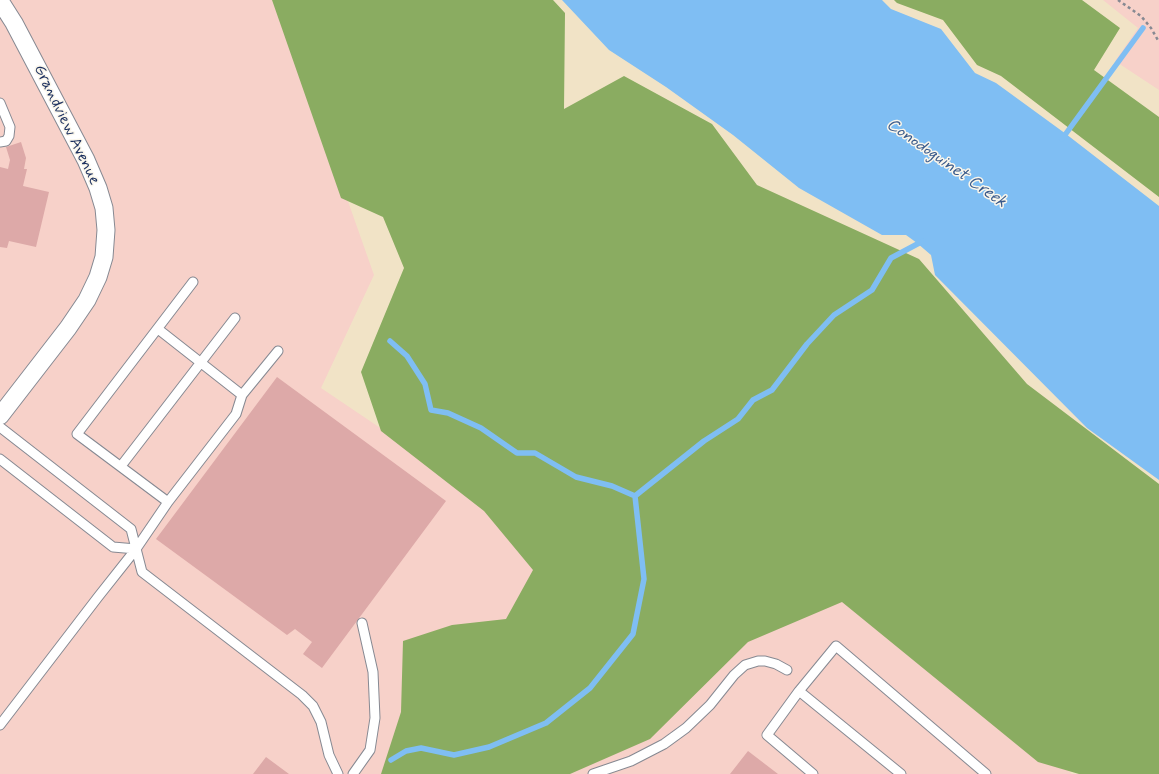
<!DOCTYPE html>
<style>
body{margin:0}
canvas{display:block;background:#f1e3c6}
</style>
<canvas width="1159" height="774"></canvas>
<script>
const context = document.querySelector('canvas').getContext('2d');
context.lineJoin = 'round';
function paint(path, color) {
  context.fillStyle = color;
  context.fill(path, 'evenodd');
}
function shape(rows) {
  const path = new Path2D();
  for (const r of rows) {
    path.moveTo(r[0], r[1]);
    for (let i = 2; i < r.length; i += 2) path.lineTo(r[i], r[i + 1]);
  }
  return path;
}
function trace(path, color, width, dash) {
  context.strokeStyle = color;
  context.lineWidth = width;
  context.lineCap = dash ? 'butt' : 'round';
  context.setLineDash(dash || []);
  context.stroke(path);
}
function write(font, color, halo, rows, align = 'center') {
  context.font = font + ' Mynerve,sans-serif';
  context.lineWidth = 3;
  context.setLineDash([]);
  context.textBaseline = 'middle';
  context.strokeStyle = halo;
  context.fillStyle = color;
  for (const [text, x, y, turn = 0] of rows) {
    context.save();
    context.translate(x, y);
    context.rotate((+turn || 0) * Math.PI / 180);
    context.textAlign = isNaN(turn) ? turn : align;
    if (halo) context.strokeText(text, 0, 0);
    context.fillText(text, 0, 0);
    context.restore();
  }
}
const built = shape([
 [0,0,277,0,374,275,321,388,606,580,419,774,0,774],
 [1103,0,1159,0,1159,90,1115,61,1138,28],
 [842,585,1072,774,473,774]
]);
const forest = shape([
 [272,0,553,0,565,13,564,109,624,76,712,124,757,185,919,259,1027,384,1159,484,1159,774,1079,774,1038,762,842,602,748,642,650,739,570,774,381,774,401,712,403,641,452,625,506,619,533,570,484,511,381,431,361,372,404,268,383,217,341,198],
 [894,0,1082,0,1120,28,1094,70,1159,117,1159,197,1001,76,977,65,943,20,897,3]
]);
const water = shape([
 [562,0,882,0,891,9,941,29,975,73,996,83,1066,134,1159,206,1159,480,1087,428,935,275,931,255,917,243,906,235,882,235,799,188,733,135,666,87,609,50]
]);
const stream = shape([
 [1062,139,1143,28],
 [390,341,407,356,425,384,431,410,448,413,481,428,517,453,535,453,576,477,612,486,635,496],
 [635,496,704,441,738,419,753,400,772,390,807,344,834,315,872,290,891,258,923,241],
 [391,760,406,751,421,748,454,755,489,747,546,723,590,688,633,634,644,579,635,496]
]);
const building = shape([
 [21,142,26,158,24,169,27,169,23,186,49,192,36,247,9,241,7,248,0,247,0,167,8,169,10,160,6,147],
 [277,377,446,501,322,668,303,654,312,642,295,629,287,635,156,539],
 [748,751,778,774,730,774],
 [266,757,289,774,253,774]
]);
const path = shape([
 [1118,0,1141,16,1151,28,1159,42]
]);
const service = shape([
 [0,103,10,127,9,136,6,141,0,142],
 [158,329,242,395],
 [0,427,131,529,142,572,302,695,313,706,321,722,329,755,338,774],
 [0,459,113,547,136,549],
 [121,466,235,318],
 [168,502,77,434,193,282],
 [799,691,901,774],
 [0,725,98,597,136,549,168,502,236,414,242,395,278,351],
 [353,774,370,750,375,718,373,672,362,623],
 [593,774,631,761,664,744,686,728,710,705,734,675,745,665,758,661,765,661,776,664,787,670],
 [813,774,767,735,799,691,836,646,986,774]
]);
const minor = shape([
 [0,1,14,23,86,160,98,188,104,208,106,230,104,257,98,277,87,300,68,328,0,416]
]);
const streetNames = [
 ["Grandview Avenue",66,125,64]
];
const waterNames = [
 ["Conodoguinet Creek",946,164,35]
];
paint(built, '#f7d1c9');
paint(forest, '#8aac61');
paint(water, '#7fbef3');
trace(stream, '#7fbef3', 5.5);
paint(building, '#dda9a8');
trace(service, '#868992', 11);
trace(minor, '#868992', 19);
trace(path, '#868992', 2.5, [3, 3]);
trace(service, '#fff', 9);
trace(minor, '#fff', 17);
write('16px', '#1b2f5e', '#fbf7ec', streetNames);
write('italic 17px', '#395a8b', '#fbf7ec', waterNames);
</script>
